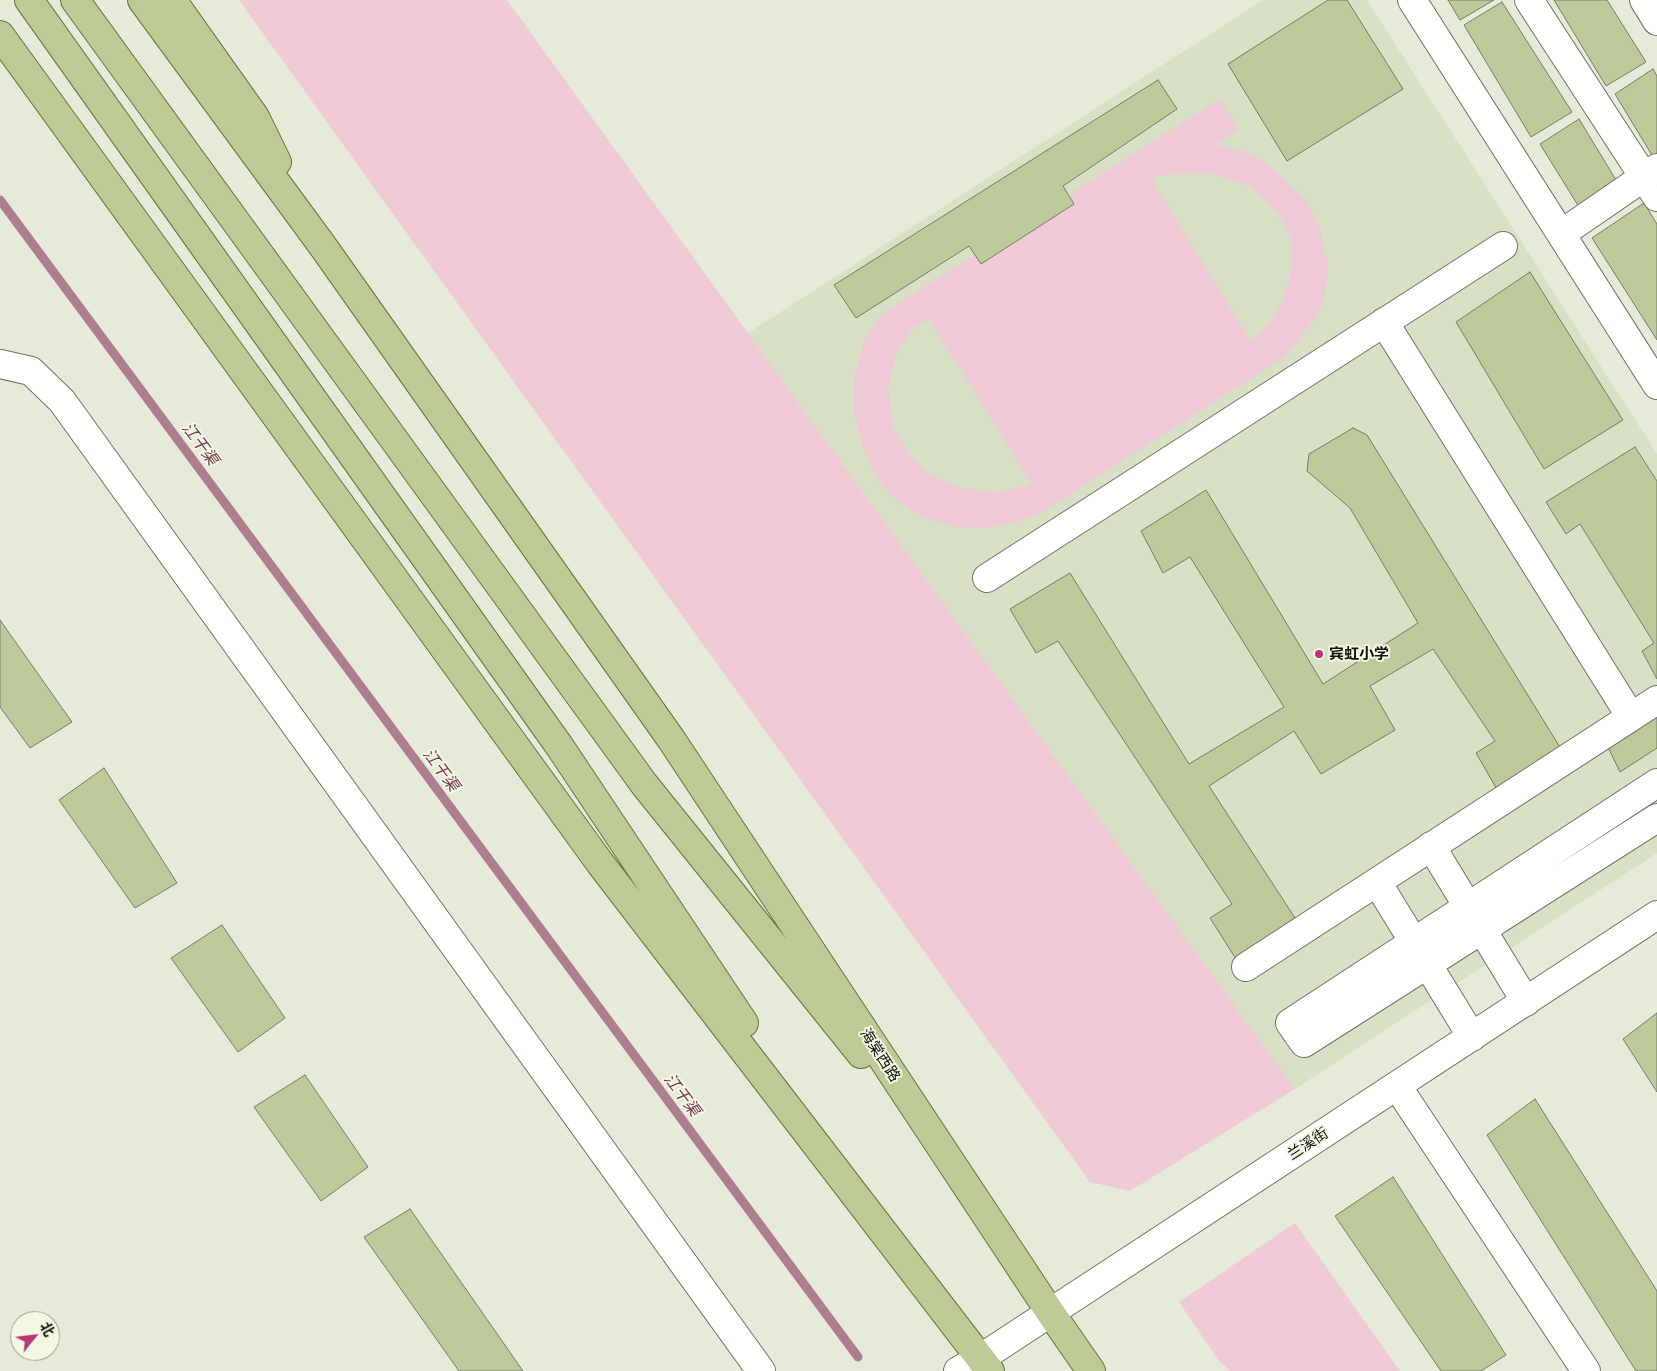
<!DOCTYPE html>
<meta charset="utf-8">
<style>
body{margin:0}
#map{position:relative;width:1657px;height:1371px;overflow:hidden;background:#e5ebd8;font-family:"Asap Condensed","Noto Sans SC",sans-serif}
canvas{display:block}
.north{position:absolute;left:10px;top:1311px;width:50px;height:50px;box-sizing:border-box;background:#f3f8e5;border:1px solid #989c8d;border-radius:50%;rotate:61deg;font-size:14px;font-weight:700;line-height:20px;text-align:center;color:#0f110a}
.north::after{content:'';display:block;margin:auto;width:18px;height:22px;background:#ba3476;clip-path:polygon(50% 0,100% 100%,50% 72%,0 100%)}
</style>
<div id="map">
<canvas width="1657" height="1371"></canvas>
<div class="north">北</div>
</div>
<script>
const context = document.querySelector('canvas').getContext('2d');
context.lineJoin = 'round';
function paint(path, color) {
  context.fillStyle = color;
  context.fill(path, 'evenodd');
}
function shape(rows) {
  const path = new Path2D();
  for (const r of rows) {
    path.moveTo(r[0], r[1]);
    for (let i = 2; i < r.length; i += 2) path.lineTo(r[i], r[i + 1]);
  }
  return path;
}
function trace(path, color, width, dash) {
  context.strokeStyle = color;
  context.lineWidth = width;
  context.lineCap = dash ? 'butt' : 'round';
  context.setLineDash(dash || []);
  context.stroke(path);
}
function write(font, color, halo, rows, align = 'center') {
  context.font = font + ' "Asap Condensed","Noto Sans SC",sans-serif';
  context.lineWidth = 4;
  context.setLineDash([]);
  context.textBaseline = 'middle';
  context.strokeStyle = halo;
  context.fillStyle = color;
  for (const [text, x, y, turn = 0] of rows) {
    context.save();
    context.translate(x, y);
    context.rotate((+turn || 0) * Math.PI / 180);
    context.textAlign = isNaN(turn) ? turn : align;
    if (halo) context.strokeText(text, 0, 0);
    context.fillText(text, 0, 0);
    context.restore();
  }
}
const built = shape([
 [1263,0,1367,0,1657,454,1657,853,1295,1089,748,333]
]);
const green = shape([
 [239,0,507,0,1295,1089,1130,1191,1090,1182],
 [1220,99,1239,129,1216,145,1229,147,1255,156,1274,170,1307,201,1319,226,1328,264,1326,290,1319,313,1286,356,1036,516,1010,524,985,528,955,527,921,516,896,500,877,479,863,447,854,414,854,380,865,339,882,314],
 [1186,173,1213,174,1250,186,1267,201,1283,221,1291,240,1291,271,1282,303,1270,322,1251,341,1152,180,1157,176],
 [929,319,1032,484,1000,492,959,488,926,472,908,453,893,427,888,388,896,354,913,328],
 [1295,1223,1400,1371,1230,1371,1218,1360,1179,1302]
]);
const stream = shape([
 [0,200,858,1357]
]);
const building = shape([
 [1328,0,1347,0,1403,89,1287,161,1228,64,1328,0],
 [1448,0,1494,0,1460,20,1448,0],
 [1554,0,1607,0,1646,62,1606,86,1554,0],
 [1502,2,1572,112,1531,137,1464,25,1502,2],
 [1653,69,1657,76,1657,155,1653,157,1615,94,1653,69],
 [1158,80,1177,109,1063,186,1074,204,981,264,969,246,856,318,834,285,1158,80],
 [1579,119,1616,180,1579,207,1540,144,1579,119],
 [1644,203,1657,224,1657,340,1592,238,1644,203],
 [1530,272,1623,420,1544,469,1456,322,1530,272],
 [1353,428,1367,435,1563,752,1498,791,1476,753,1495,741,1433,649,1370,686,1395,730,1321,774,1294,731,1209,786,1297,921,1236,959,1210,918,1232,904,1058,641,1036,653,1010,609,1070,573,1189,764,1284,707,1190,557,1163,573,1141,531,1206,490,1323,684,1418,623,1350,508,1307,471,1309,454,1353,428],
 [1635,447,1657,481,1657,679,1642,651,1654,643,1580,524,1566,534,1546,502,1635,447],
 [0,620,72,722,30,748,0,707,0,620],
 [1657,713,1657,748,1620,772,1607,745,1657,713],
 [104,768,177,883,135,908,59,800,104,768],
 [222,925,285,1018,238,1052,171,958,222,925],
 [1657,1013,1657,1092,1623,1039,1657,1013],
 [305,1075,368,1167,321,1201,254,1107,305,1075],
 [1535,1099,1657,1291,1657,1371,1636,1371,1487,1135,1535,1099],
 [1393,1177,1506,1355,1481,1371,1441,1371,1335,1216,1393,1177],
 [410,1209,523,1371,459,1371,364,1237,410,1209]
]);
const minor = shape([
 [1412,0,1657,385],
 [1529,0,1657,197],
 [1644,0,1657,21],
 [1561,234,1657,168],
 [1384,322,1631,717],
 [0,364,31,371,62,401,761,1371],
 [987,578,1503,246],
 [1657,783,1290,1023,1304,1043,1657,818],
 [1431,846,1526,1002],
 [1377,882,1472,1037],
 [1246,967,1657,700],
 [1397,1086,1586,1371],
 [958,1371,981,1358,1657,915]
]);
const major = shape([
 [29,0,560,747,744,1023],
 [75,0,644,784,861,1054],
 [142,0,322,245,671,739,1050,1312,1091,1371],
 [172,0,255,117,277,162],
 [0,35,600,863,990,1371]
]);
const markers = [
 [1319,654,5,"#ba3476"]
];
const poiNames = [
 ["宾虹小学",1329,654]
];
const streetNames = [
 ["海棠西路",880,1055,57],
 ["兰溪街",1308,1144,-33]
];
const waterNames = [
 ["江干渠",200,444,53],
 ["江干渠",441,770,53],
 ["江干渠",682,1095,53]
];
paint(built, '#d8e0c5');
paint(green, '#f0cad7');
trace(stream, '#ae7d90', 9);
paint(building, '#bcc999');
trace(building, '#767b6a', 1);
trace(minor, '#6e7362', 30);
trace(major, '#657238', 30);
trace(minor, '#fff', 28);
trace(major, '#beca96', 28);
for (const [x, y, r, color] of markers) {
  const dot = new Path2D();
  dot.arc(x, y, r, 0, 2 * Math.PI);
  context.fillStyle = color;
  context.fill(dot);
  trace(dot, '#f3f8e5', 2);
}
write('bold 15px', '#0f110a', '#f3f8e5', poiNames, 'left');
write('15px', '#0f110a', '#f3f8e5', streetNames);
write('italic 16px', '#753550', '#f3f8e5', waterNames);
</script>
